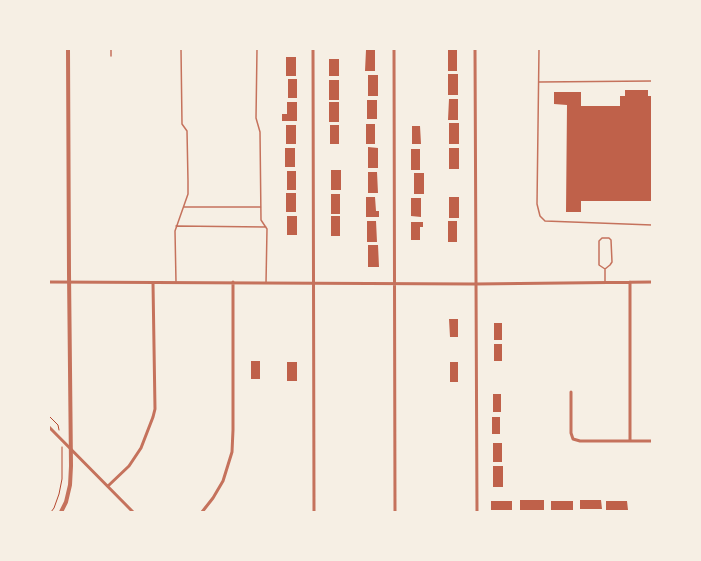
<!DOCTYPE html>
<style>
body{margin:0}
#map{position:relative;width:701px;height:561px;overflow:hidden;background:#f6efe4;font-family:Helvetica,sans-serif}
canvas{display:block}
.frame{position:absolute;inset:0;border:50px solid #f6efe4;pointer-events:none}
</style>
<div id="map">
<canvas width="701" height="561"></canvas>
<div class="frame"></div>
</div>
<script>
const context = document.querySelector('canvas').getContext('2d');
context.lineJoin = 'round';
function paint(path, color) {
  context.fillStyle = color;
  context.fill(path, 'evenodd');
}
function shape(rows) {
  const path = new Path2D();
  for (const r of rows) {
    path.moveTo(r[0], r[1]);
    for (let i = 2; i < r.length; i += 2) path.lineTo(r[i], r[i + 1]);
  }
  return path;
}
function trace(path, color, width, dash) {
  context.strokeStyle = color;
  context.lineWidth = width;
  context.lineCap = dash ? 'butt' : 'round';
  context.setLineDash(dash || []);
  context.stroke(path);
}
const building = shape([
 [366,50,375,50,375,71,365,71],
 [448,50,457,50,457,71,448,71],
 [286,57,296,57,296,76,286,76],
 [329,59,339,59,339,76,329,76],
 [448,74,458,74,458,95,448,95],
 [368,75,378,75,378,96,368,96],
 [288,79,297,79,297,98,288,98],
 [329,80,339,80,339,100,329,100],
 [625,90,648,90,648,96,652,96,652,201,581,201,581,212,566,212,567,105,554,104,554,92,581,92,581,106,620,106,620,96,625,96],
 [449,99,458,99,458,120,448,120],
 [367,100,377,100,377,119,367,119],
 [287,102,297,102,297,121,282,121,282,114,287,114],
 [329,102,339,102,339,122,329,122],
 [449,123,459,123,459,144,449,144],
 [366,124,375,124,375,144,366,144],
 [286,125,296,125,296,144,286,144],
 [330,125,339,125,339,144,330,144],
 [412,126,420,126,421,144,412,144],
 [368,147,378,148,378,168,368,168],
 [285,148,295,148,295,167,285,167],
 [449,148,459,148,459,169,449,169],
 [411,149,420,149,420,170,411,170],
 [331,170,341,170,341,190,331,190],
 [287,171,296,171,296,190,287,190],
 [368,172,377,172,378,193,368,193],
 [414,173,424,173,424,194,414,194],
 [286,193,296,193,296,212,286,212],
 [331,194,340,194,340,214,331,214],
 [366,197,375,197,376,211,379,211,379,217,366,217],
 [449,197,459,197,459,218,449,218],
 [411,198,421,198,421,217,411,216],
 [287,216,297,216,297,235,287,235],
 [331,216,340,216,340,236,331,236],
 [367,221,376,221,377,242,367,242],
 [448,221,457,221,457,242,448,242],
 [411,222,423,222,423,227,420,227,420,240,411,240],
 [368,245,378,245,379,267,368,267],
 [449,319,458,319,458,337,450,337],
 [494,323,502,323,502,340,494,340],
 [494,344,502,344,502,361,494,361],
 [251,361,260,361,260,379,251,379],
 [287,362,297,362,297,381,287,381],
 [450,362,458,362,458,382,450,382],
 [493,394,501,394,501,412,493,412],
 [492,417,500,417,500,434,492,434],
 [493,443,502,443,502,462,493,462],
 [493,466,503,466,503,487,493,487],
 [520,500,544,500,544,510,520,510],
 [580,500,601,500,602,509,580,509],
 [491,501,512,501,512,510,491,510],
 [551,501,573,501,573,510,551,510],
 [606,501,627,501,628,510,606,510]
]);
const path = shape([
 [49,416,58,425,59,430],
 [51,512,54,508,59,494,62,479,62,447]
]);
const service = shape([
 [257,49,256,118,260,132,261,220,267,229,266,283],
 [539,49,537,204,540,216,545,221,652,225],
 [111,56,111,49],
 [539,82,652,81],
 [184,207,261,207],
 [176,226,266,227],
 [605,269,599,265,599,241,602,238,609,238,611,240,612,262,610,265,605,269,605,282],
 [176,282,175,231,188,194,188,181,187,131,182,124,181,49]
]);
const minor = shape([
 [313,49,314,512],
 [394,49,395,512],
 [475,49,477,512],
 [49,282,475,284,652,282],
 [571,392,571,433,573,439,580,441,652,441],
 [49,427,133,512],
 [630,441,630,282],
 [108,486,129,466,141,448,153,417,155,409,153,283],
 [202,512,213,498,223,481,232,452,233,430,233,282]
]);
const tertiary = shape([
 [61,512,66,502,70,485,71,466,69,273,68,49]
]);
paint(building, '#bf614a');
trace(path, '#b5482f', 1);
trace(service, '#c5725c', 1.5);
trace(minor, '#c5725c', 3);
trace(tertiary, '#c5725c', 4);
</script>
